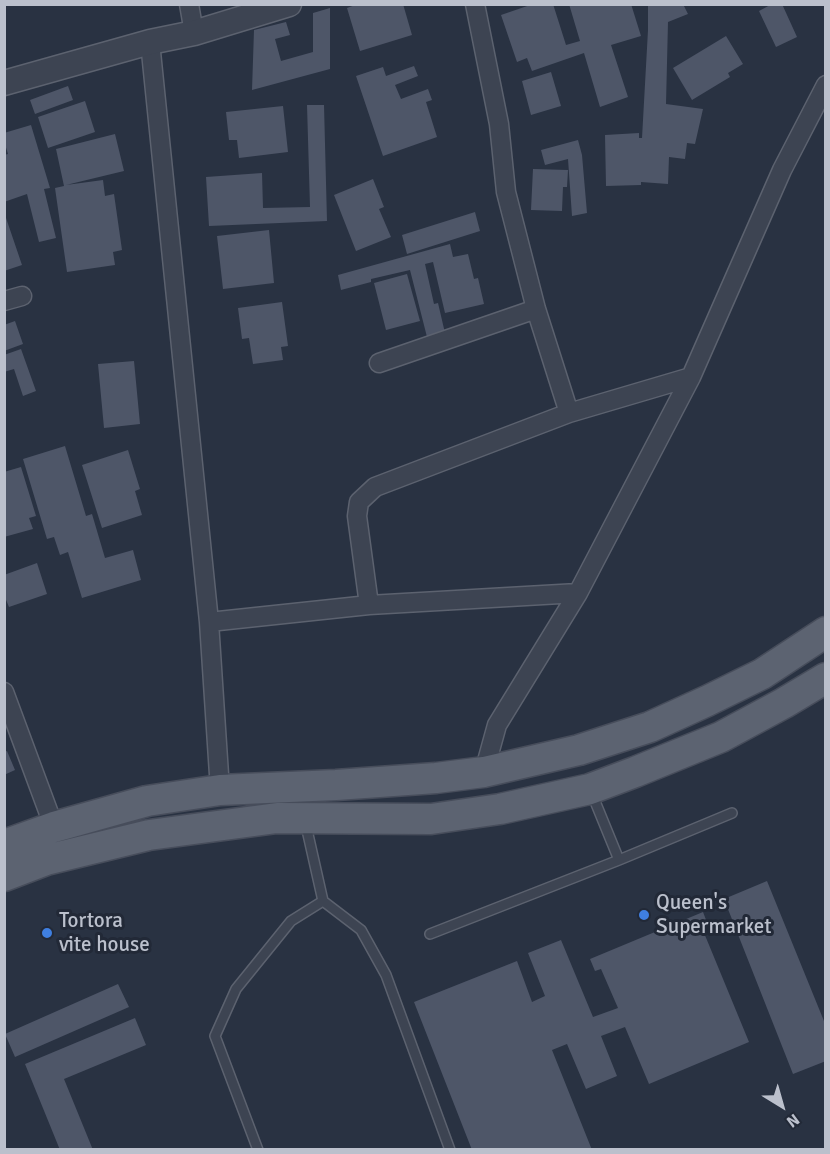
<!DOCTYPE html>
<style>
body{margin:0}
#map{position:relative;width:830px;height:1154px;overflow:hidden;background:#293242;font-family:Signika,sans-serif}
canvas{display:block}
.frame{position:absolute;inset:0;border:6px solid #bbc0cc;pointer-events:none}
.north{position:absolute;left:752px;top:1076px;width:60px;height:60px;-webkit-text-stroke:4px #222937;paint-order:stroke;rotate:143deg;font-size:16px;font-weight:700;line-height:24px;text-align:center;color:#bbc0cc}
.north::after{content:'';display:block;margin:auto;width:21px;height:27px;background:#bbc0cc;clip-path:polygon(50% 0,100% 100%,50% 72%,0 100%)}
</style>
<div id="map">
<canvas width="830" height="1154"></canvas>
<div class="frame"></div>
<div class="north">N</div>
</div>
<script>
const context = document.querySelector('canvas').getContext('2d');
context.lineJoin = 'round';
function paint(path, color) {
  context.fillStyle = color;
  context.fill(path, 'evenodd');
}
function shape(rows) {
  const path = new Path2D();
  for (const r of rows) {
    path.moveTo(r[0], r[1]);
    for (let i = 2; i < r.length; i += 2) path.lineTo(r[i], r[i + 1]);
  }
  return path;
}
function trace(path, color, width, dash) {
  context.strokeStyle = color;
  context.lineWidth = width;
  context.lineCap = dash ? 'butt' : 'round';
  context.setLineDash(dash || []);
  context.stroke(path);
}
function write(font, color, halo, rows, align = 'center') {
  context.font = font + ' Signika,sans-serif';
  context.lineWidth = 6;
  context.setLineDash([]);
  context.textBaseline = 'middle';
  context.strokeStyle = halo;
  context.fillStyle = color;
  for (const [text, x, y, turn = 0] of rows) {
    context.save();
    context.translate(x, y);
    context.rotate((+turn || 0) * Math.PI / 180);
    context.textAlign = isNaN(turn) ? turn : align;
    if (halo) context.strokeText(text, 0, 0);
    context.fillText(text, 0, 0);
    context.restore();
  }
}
const building = shape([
 [358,4,403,4,412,35,360,51,347,8],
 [533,4,553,4,566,45,580,41,569,4,631,4,641,36,611,45,628,97,600,107,584,53,532,71,527,58,517,62,501,15],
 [648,4,683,4,688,14,668,22,666,104,703,109,695,144,687,143,685,159,669,157,668,184,641,182,641,185,606,186,605,135,639,133,639,138,642,138,648,30],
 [772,4,782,4,797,37,776,47,759,11],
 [330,8,330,69,252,90,254,30,286,22,290,35,275,39,281,61,313,52,313,13],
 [726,36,743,64,728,73,730,77,692,100,673,68],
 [414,66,418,76,395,85,401,99,428,89,432,100,426,102,437,137,383,156,356,76,383,67,386,76],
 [551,72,561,106,531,115,522,81],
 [68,86,73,100,35,114,30,100],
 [85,101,95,132,48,148,38,117],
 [307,105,324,105,327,221,209,226,206,177,262,173,263,208,310,207],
 [283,106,288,152,239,158,237,140,229,140,226,112],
 [31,125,50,188,44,189,56,238,39,242,27,194,4,202,4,155,8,154,4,141,4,133],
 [115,134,124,171,66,185,103,180,105,196,114,194,122,250,113,252,115,265,67,272,55,188,64,186,56,149],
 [578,140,582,155,587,213,572,216,568,159,545,165,541,150],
 [533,169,568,170,567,187,563,187,562,211,531,210],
 [373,179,384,207,379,209,391,237,356,251,334,195],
 [4,212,22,265,4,271],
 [475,212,480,231,407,254,402,235],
 [269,230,274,283,223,289,217,236],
 [450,244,453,257,468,254,474,279,478,278,484,304,445,313,433,262,425,264,434,304,438,303,445,333,427,337,410,270,371,279,371,282,341,290,338,275],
 [407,274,420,321,386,330,374,283],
 [282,302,288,346,281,347,283,360,253,364,249,338,242,339,238,308],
 [15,321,23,344,4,351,4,325],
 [21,349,36,391,23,396,14,369,4,372,4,355],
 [134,361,140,424,104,428,98,364],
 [65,446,86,516,92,514,105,558,133,550,141,580,82,598,68,552,60,555,54,537,47,539,23,459],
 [128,450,140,489,135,491,142,515,102,528,82,465],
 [21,467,36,516,29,518,33,529,4,537,4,472],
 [37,563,47,594,9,607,4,595,4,575],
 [7,751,15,770,4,775,4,752],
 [767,881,826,1026,826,1061,793,1074,724,899],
 [703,912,708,925,702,928,749,1042,649,1084,625,1027,601,1036,617,1076,586,1089,567,1044,552,1050,592,1150,472,1150,414,1002,517,961,532,1002,545,996,528,953,561,940,593,1017,618,1008,601,969,595,971,590,959],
 [118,984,129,1007,15,1057,5,1034],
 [135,1018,146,1045,64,1079,93,1150,60,1150,25,1064]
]);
const service = shape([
 [592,794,619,860],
 [305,821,323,901,361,930,386,975,450,1150],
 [430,934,619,860,732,813],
 [258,1150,215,1036,236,989,291,921,323,901]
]);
const minor = shape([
 [189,4,194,33],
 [475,4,499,124,506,192,536,309,569,413],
 [150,42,209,622,369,605],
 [4,301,22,296],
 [379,363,536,309],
 [578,593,369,605,357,516,359,502,375,487,569,413,691,377],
 [209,622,220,790],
 [4,692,54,827],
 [484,772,497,725,578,593,691,377,782,170,826,85]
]);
const tertiary = shape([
 [4,83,150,42,194,33,289,4]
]);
const primary = shape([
 [4,845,54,827,147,801,220,790,336,785,436,778,484,772,579,750,650,727,707,701,762,674,826,632],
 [4,876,46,860,149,835,277,818,431,819,500,809,590,789,635,772,721,737,784,703,826,678]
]);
const markers = [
 [644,915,6,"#3f7fe0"],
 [47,933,6,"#3f7fe0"]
];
const poiNames = [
 ["Queen's",656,903],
 ["Supermarket",656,927],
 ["Tortora",59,921],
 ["vite house",59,945]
];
paint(building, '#4e5668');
trace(service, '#5c626f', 12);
trace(minor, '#5c626f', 21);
trace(tertiary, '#5c626f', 27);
trace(primary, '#474d5b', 33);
trace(service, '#3d4452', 9);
trace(minor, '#3d4452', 18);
trace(tertiary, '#3d4452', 24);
trace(primary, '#5c6371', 30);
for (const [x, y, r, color] of markers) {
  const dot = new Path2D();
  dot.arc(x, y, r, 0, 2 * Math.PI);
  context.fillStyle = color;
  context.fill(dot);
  trace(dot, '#222937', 2);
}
write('21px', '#bbc0cc', '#222937', poiNames, 'left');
</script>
